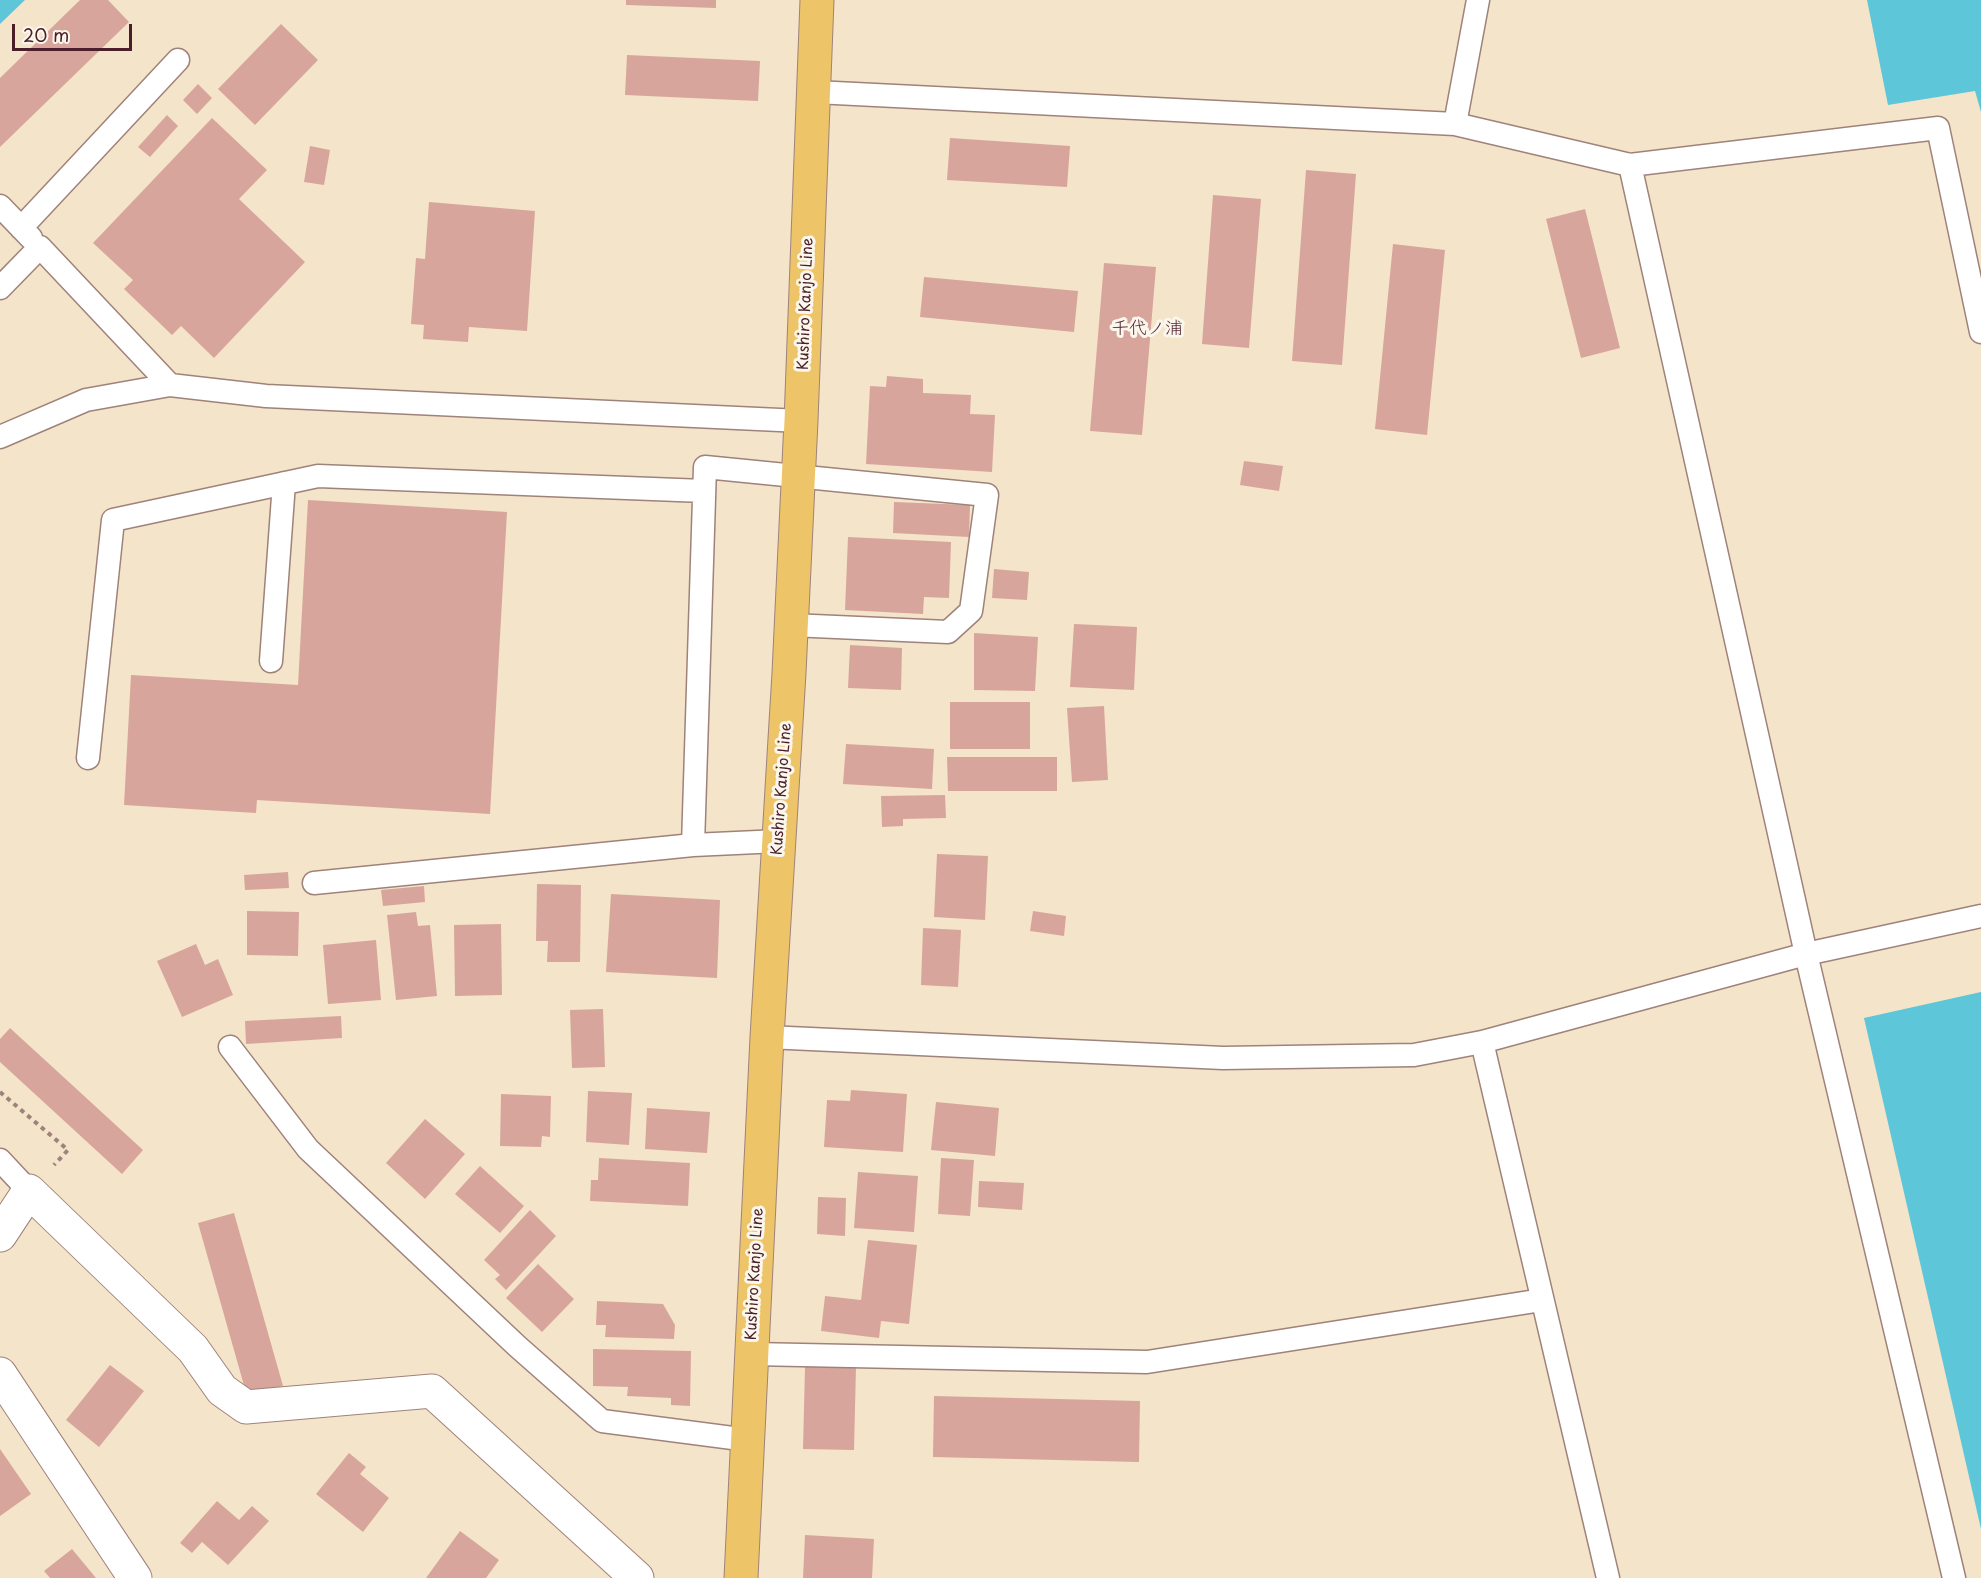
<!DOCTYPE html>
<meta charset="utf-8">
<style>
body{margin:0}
#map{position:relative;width:1981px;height:1578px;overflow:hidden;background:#f4e4ca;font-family:"Playpen Sans",sans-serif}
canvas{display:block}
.scale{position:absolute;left:12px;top:24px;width:120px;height:27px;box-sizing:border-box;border:3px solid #4a1f2b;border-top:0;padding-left:8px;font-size:18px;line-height:21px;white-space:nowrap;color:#4a1f2b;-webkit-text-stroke:4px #fbf7ec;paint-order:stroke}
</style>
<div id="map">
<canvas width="1981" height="1578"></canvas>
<div class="scale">20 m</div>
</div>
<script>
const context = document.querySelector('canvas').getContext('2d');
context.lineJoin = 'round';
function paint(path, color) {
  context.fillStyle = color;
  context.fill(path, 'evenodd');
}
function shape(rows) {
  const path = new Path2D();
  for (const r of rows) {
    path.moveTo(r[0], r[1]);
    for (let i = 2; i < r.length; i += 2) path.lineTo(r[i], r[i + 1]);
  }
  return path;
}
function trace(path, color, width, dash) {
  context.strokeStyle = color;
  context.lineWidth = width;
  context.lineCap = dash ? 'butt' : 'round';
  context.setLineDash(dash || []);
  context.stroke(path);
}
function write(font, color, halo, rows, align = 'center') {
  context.font = font + ' "Playpen Sans","Klee One",sans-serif';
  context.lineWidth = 6;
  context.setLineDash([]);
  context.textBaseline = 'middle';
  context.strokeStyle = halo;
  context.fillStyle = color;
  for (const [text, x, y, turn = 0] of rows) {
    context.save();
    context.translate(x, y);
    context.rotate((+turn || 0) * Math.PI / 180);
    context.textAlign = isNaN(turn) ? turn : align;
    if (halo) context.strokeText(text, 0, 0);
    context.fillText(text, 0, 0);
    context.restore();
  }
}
const water = shape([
 [0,0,25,0,0,24],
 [1867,0,1981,0,1981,112,1975,91,1888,105],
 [1981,992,1981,1529,1864,1018]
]);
const building = shape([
 [80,0,108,0,129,22,0,147,0,78],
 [626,0,716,0,716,8,626,5],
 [281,24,318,60,255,125,218,89],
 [627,55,760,61,758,101,625,95],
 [198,84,212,98,197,114,183,100],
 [167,115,178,126,150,157,138,147],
 [212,118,267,170,239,199,305,262,214,358,181,326,172,335,124,289,133,280,93,243],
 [950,138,1070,146,1067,187,947,180],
 [310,146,330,150,324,185,304,182],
 [1306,170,1356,174,1342,365,1292,361],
 [1213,195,1261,199,1249,348,1202,344],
 [429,202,535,211,527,331,469,327,468,342,423,339,424,325,411,324,416,258,425,259],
 [1585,209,1620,348,1581,358,1546,219],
 [1393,244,1445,250,1427,435,1375,429],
 [1104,263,1156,267,1142,435,1090,431],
 [924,277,1078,291,1074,332,920,317],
 [887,376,923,379,923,393,971,395,970,414,995,415,992,472,866,464,870,386,886,387],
 [1244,461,1283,466,1279,491,1240,485],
 [308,500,507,512,490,814,257,800,256,813,124,805,131,675,298,685],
 [894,502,970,505,969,537,893,533],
 [848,537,951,542,949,598,924,597,923,614,845,610],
 [994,569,1029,572,1027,600,992,598],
 [1074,624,1137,627,1134,690,1070,687],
 [974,633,1038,637,1035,691,974,690],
 [850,645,902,648,901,690,848,688],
 [950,702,1030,702,1030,749,950,749],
 [1104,706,1108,780,1072,782,1067,708],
 [846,744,934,749,932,789,843,784],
 [947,757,1057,757,1057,791,948,791],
 [945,795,946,818,903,819,903,826,882,827,881,796],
 [937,854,988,856,985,920,934,917],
 [288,872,289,888,245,890,244,875],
 [537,884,581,885,580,962,547,962,548,941,536,941],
 [424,886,425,902,383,906,381,890],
 [611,894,720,900,717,978,606,972],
 [247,911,299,912,298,956,247,955],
 [1033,911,1066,916,1064,936,1030,931],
 [416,912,418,926,430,925,437,996,396,1000,387,915],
 [501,924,502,995,455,996,454,925],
 [923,928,961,930,958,987,921,985],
 [376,940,381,1000,328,1004,323,945],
 [196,944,205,965,218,959,233,995,182,1017,157,961],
 [603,1009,605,1067,572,1068,570,1010],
 [341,1016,342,1038,246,1044,245,1021],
 [10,1028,143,1150,122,1174,0,1062,0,1039],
 [851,1090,907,1094,903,1152,824,1147,827,1100,850,1101],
 [588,1091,632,1093,629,1145,586,1142],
 [501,1094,551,1096,550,1137,542,1136,541,1147,500,1146],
 [936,1102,999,1108,995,1156,931,1150],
 [647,1108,710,1112,707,1153,645,1149],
 [425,1119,465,1154,425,1199,386,1163],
 [599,1158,690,1163,688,1206,590,1201,591,1180,598,1180],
 [941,1158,974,1160,970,1216,938,1214],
 [480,1166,524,1206,500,1233,455,1194],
 [858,1172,918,1176,914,1232,854,1228],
 [979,1181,1024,1183,1022,1210,978,1207],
 [818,1197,846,1198,845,1236,817,1234],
 [530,1210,556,1236,506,1290,495,1279,500,1275,484,1260],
 [234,1213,283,1386,247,1396,198,1223],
 [868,1240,917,1245,909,1324,881,1321,879,1338,821,1331,825,1296,861,1300],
 [538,1264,574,1299,542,1332,506,1298],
 [597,1301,663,1304,675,1325,674,1339,605,1337,606,1325,596,1325],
 [593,1349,691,1351,690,1406,671,1405,671,1398,627,1396,628,1387,593,1386],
 [110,1365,144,1391,99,1447,66,1420],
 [805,1367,856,1367,854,1450,803,1449],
 [934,1396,1140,1401,1139,1462,933,1457],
 [0,1449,31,1494,0,1516],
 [349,1453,366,1467,360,1474,389,1498,363,1532,316,1494],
 [217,1501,239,1520,252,1506,269,1521,228,1565,202,1542,192,1553,180,1543],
 [460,1531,499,1560,486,1578,426,1578],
 [805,1535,874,1539,872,1578,803,1578],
 [72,1549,96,1578,50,1578,44,1571]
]);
const path = shape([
 [0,1092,68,1150,54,1165]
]);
const lane = shape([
 [815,92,1455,124,1630,165,1938,128,1981,332],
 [1455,124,1478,0],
 [1630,165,1806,954,1954,1578],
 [0,206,31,238],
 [21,228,178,60],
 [0,288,40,247,170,385],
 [0,437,86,400,170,385,266,396,801,421],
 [271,661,284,483],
 [88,758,113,520,318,476,704,491],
 [779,841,693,845,705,467,987,495,971,611,948,632,791,625],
 [314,883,693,845],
 [767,1037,1223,1058,1414,1055,1482,1042,1806,954,1981,916],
 [1482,1042,1608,1578],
 [230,1047,308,1149,517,1346,602,1421,748,1440],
 [0,1160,29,1191],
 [752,1354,1147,1362,1542,1300]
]);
const street = shape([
 [0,1235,29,1191,193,1349,222,1390,246,1407,432,1391,637,1578],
 [0,1374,135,1578]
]);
const primary = shape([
 [741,1578,767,1037,789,673,801,421,817,0]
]);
const streetNames = [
 ["Kushiro Kanjo Line",806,304,-88],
 ["Kushiro Kanjo Line",782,789,-86],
 ["Kushiro Kanjo Line",755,1274,-87]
];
const quarterNames = [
 ["千代ノ浦",1147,329]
];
paint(water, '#5dc7d9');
paint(building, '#d8a59d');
trace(lane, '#9f827a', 25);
trace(street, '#9f827a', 35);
trace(primary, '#9f827a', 35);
trace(path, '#9f827a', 4, [4.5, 4.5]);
trace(lane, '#fff', 22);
trace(street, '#fff', 33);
trace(primary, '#eec469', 33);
write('15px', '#4a1f2b', '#fbf7ec', streetNames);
write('18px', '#4a1f2b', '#fbf7ec', quarterNames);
</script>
